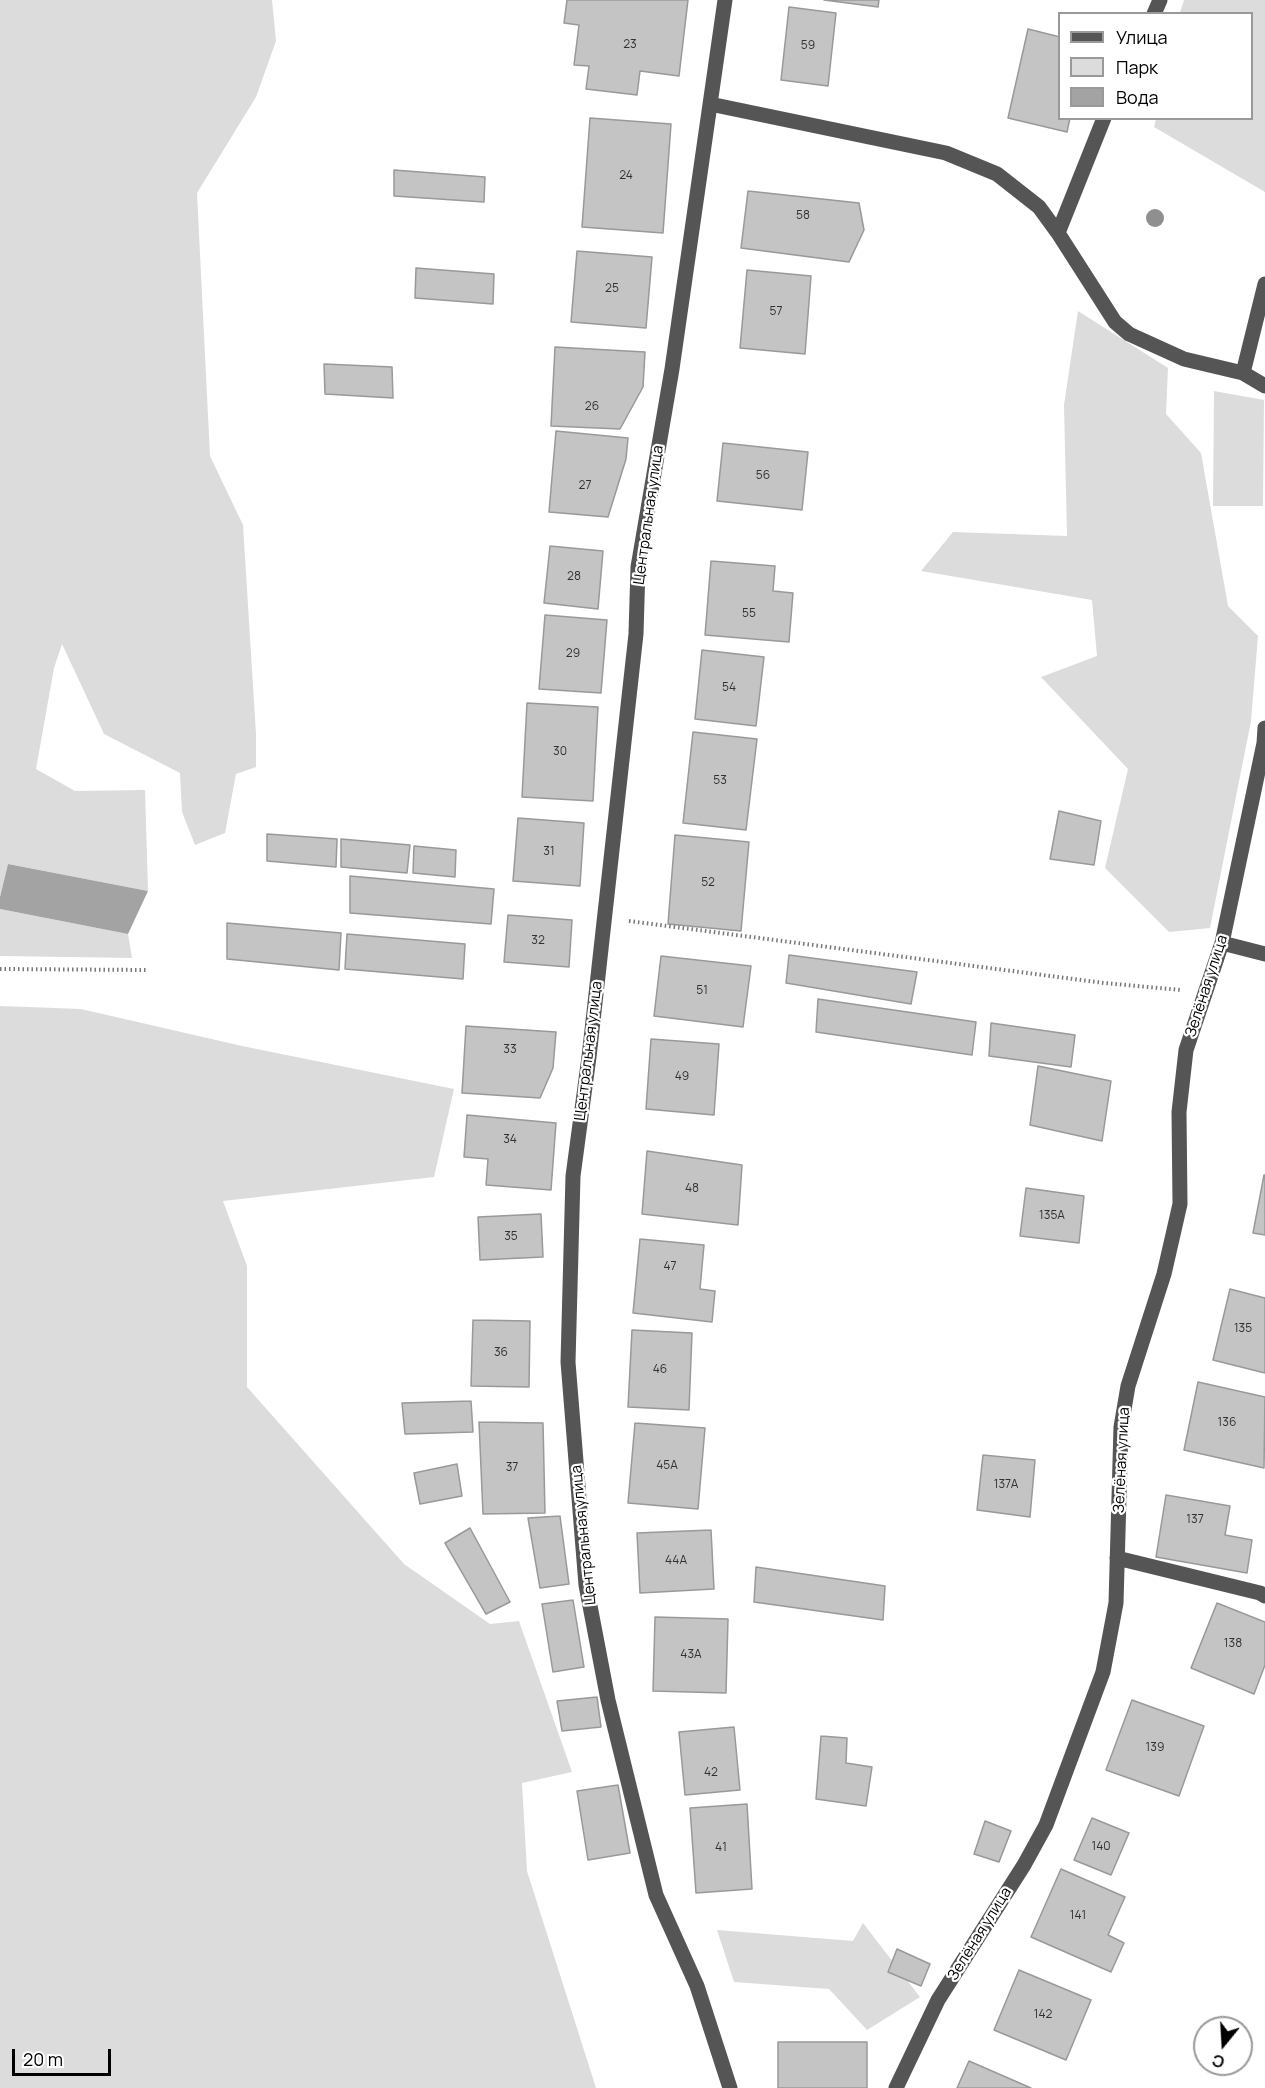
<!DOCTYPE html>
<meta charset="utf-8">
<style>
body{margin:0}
#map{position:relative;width:1265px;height:2088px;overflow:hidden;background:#fff;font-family:Manrope,sans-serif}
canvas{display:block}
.legend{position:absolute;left:1058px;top:12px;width:195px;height:108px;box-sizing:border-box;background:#fff;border:2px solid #999;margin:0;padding:8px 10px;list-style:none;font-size:18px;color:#000}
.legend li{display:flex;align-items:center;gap:12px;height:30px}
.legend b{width:30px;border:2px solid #999}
.north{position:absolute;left:1193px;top:2016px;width:60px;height:60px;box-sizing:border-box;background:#fff;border:2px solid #999;border-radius:50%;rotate:198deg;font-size:16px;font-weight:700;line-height:24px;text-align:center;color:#000}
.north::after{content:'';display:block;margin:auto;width:21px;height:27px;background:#000;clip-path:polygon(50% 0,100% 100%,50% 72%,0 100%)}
.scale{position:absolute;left:12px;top:2049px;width:99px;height:27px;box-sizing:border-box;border:3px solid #000;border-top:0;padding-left:8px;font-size:18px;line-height:21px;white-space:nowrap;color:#000;-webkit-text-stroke:4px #fff;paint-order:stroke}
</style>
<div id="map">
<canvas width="1265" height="2088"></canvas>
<ul class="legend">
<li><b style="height:8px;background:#555"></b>Улица</li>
<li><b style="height:16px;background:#dcdcdc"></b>Парк</li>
<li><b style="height:16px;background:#a3a3a3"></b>Вода</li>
</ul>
<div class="north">С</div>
<div class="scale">20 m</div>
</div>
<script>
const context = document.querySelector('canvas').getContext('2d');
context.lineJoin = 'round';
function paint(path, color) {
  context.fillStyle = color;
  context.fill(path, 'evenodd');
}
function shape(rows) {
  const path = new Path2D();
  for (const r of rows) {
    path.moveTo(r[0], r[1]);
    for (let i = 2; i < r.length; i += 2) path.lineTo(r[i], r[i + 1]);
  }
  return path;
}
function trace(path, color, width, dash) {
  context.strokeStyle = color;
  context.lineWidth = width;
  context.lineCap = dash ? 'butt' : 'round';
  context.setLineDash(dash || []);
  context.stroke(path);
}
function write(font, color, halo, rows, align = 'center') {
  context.font = font + ' Manrope,sans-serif';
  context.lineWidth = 4.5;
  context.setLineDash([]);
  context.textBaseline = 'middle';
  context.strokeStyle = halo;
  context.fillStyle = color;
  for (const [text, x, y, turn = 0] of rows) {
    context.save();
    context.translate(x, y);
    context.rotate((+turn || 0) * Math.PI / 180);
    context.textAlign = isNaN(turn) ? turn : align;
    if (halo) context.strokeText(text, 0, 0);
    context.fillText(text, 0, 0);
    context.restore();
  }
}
const green = shape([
 [0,0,272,0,276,41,256,97,197,193,210,456,243,525,256,734,256,767,236,774,225,833,195,845,182,812,180,773,104,734,62,644,54,668,36,769,75,791,145,790,148,891,8,864,0,897],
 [1184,0,1265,0,1265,192,1154,127,1156,119,1252,118,1252,14,1180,13],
 [1078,311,1168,368,1166,414,1201,453,1228,606,1258,636,1251,721,1210,928,1169,932,1105,868,1128,769,1041,677,1097,656,1092,600,921,571,953,532,1067,536,1064,405],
 [1214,391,1264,400,1263,506,1213,506],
 [0,909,128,934,132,958,0,956],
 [0,1006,81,1009,242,1046,454,1089,434,1177,223,1201,247,1266,247,1387,404,1564,490,1624,519,1621,572,1772,522,1783,527,1871,596,2088,0,2088],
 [863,1923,920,1997,867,2030,829,1989,734,1982,717,1930,853,1941]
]);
const water = shape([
 [8,864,148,891,128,934,0,909,0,897]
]);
const building = shape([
 [567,0,688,0,679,76,640,71,637,95,586,89,589,66,574,65,579,25,564,23,567,0],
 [824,0,879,0,878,7,824,0],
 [789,7,836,13,828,86,781,80,789,7],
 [1028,29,1060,37,1060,118,1070,118,1067,132,1008,118,1028,29],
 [590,118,671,124,663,233,582,227,590,118],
 [394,170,485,177,484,202,394,196,394,170],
 [748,191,859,203,864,230,849,262,741,248,748,191],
 [577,251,652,257,646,328,571,322,577,251],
 [416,268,494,274,493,304,415,298,416,268],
 [747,270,811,276,805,354,740,348,747,270],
 [555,347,645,352,643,387,620,429,551,426,555,347],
 [324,364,392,367,393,398,325,394,324,364],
 [556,431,628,438,626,459,608,517,549,512,556,431],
 [723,443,808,452,802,510,717,501,723,443],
 [550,546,603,551,598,609,544,603,550,546],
 [711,561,775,566,773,591,793,593,789,642,705,635,711,561],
 [545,615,607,620,601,693,539,689,545,615],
 [702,650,764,657,756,726,695,719,702,650],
 [527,703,598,707,593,801,522,797,527,703],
 [693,732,757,739,746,830,683,823,693,732],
 [1059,811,1101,821,1094,865,1050,859,1059,811],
 [518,818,584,823,580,886,513,881,518,818],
 [267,834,337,839,336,867,267,861,267,834],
 [675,835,749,842,741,931,668,924,675,835],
 [341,839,410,845,407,873,341,867,341,839],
 [414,846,456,850,455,877,413,873,414,846],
 [350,876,494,889,491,924,350,913,350,876],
 [508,915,572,920,569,967,504,962,508,915],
 [227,923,341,933,339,970,227,959,227,923],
 [347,934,465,944,463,979,345,969,347,934],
 [789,955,917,972,911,1004,786,983,789,955],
 [661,956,751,966,743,1027,654,1016,661,956],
 [818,999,976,1022,972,1055,816,1032,818,999],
 [991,1023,1075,1035,1071,1067,989,1056,991,1023],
 [466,1026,556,1032,553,1068,540,1098,462,1093,466,1026],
 [651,1039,719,1044,714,1115,646,1109,651,1039],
 [1038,1066,1111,1081,1102,1141,1030,1125,1038,1066],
 [467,1115,556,1123,551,1190,486,1185,488,1159,464,1157,467,1115],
 [647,1151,742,1165,738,1225,642,1214,647,1151],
 [1264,1175,1265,1175,1265,1235,1253,1233,1264,1175],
 [1026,1188,1084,1196,1079,1243,1020,1236,1026,1188],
 [541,1214,543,1257,480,1260,478,1217,541,1214],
 [640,1239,704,1245,700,1289,715,1291,712,1322,633,1313,640,1239],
 [1230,1289,1265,1298,1265,1373,1213,1360,1230,1289],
 [473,1320,530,1321,529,1387,471,1386,473,1320],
 [632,1330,692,1333,689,1410,628,1407,632,1330],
 [1198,1382,1265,1397,1264,1468,1184,1450,1198,1382],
 [471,1401,473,1432,405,1434,402,1403,471,1401],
 [479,1422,543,1423,545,1513,483,1514,479,1422],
 [635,1423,705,1428,698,1509,628,1503,635,1423],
 [983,1455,1035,1460,1030,1517,977,1510,983,1455],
 [457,1464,462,1496,420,1504,414,1473,457,1464],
 [1166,1495,1230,1506,1225,1535,1252,1540,1247,1573,1156,1557,1166,1495],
 [560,1516,569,1584,540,1588,528,1518,560,1516],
 [470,1528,510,1602,486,1614,445,1543,470,1528],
 [711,1530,714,1589,640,1593,637,1533,711,1530],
 [756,1567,885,1586,883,1620,754,1602,756,1567],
 [573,1600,584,1667,553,1672,542,1604,573,1600],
 [1217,1603,1265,1622,1265,1665,1254,1694,1191,1668,1217,1603],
 [655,1617,728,1619,726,1693,653,1691,655,1617],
 [597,1697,601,1727,562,1731,557,1701,597,1697],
 [1132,1700,1204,1726,1179,1796,1106,1770,1132,1700],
 [734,1727,740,1790,685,1795,679,1732,734,1727],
 [821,1736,847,1738,846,1763,872,1767,866,1806,816,1799,821,1736],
 [618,1785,630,1853,588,1860,577,1791,618,1785],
 [747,1804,752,1889,696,1893,690,1808,747,1804],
 [1092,1818,1129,1833,1111,1875,1074,1860,1092,1818],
 [985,1821,1011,1831,999,1862,974,1854,985,1821],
 [1061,1869,1125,1897,1108,1935,1124,1943,1111,1972,1031,1937,1061,1869],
 [897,1949,930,1964,921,1986,888,1972,897,1949],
 [1019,1970,1091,2000,1066,2060,994,2030,1019,1970],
 [778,2042,867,2042,867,2088,778,2088,778,2042],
 [969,2061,1031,2088,957,2088,969,2061]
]);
const path = shape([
 [629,921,1104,983,1181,990],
 [0,969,148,970]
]);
const minor = shape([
 [725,0,672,369,638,567,636,634,589,1057,573,1176,568,1362,586,1585,608,1700,656,1895,697,1986,730,2088],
 [1154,14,1160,0],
 [710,104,946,153,997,174,1039,207,1058,233,1115,322,1129,334,1184,359,1243,373,1265,386],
 [1058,233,1104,118],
 [1243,373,1265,284],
 [1222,943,1265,954],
 [1117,1558,1260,1593,1265,1596],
 [896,2088,938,2000,1024,1865,1046,1825,1103,1672,1116,1603,1121,1427,1128,1386,1164,1274,1180,1204,1179,1112,1186,1050,1222,943,1264,743,1265,728]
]);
const trees = [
 [1155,218]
];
const numberNames = [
 ["23",630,45],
 ["59",808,46],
 ["24",626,176],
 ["58",803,216],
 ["25",612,289],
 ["57",776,312],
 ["26",592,407],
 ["56",763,476],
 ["27",585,486],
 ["28",574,577],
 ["55",749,614],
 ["29",573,654],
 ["54",729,688],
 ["30",560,752],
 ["53",720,781],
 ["31",549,852],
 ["52",708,883],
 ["32",538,941],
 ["51",702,991],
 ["33",510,1050],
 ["49",682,1077],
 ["34",510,1140],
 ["48",692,1189],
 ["135А",1052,1216],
 ["35",511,1237],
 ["47",670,1267],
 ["135",1243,1329],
 ["36",501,1353],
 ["46",660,1370],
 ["136",1227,1423],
 ["45А",667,1466],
 ["37",512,1468],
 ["137А",1006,1485],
 ["137",1195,1520],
 ["44А",676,1561],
 ["138",1233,1644],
 ["43А",691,1655],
 ["139",1155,1748],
 ["42",711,1773],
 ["140",1101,1847],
 ["41",721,1848],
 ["141",1078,1916],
 ["142",1043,2015]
];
const streetNames = [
 ["Центральная улица",649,515,-82],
 ["Зелёная улица",1207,986,-72],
 ["Центральная улица",589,1051,-83],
 ["Зелёная улица",1122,1460,-87],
 ["Центральная улица",584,1535,-96],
 ["Зелёная улица",980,1934,-58]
];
paint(green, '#dcdcdc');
paint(water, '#a3a3a3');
paint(building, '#c4c4c4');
trace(building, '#999', 1.5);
trace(path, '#777', 4, [1.5, 3]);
trace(minor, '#555', 15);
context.fillStyle = '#8f8f8f';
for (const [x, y] of trees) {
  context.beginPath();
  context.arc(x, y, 9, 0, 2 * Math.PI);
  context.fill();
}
write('12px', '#313131', null, numberNames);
write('15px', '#000', '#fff', streetNames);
</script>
